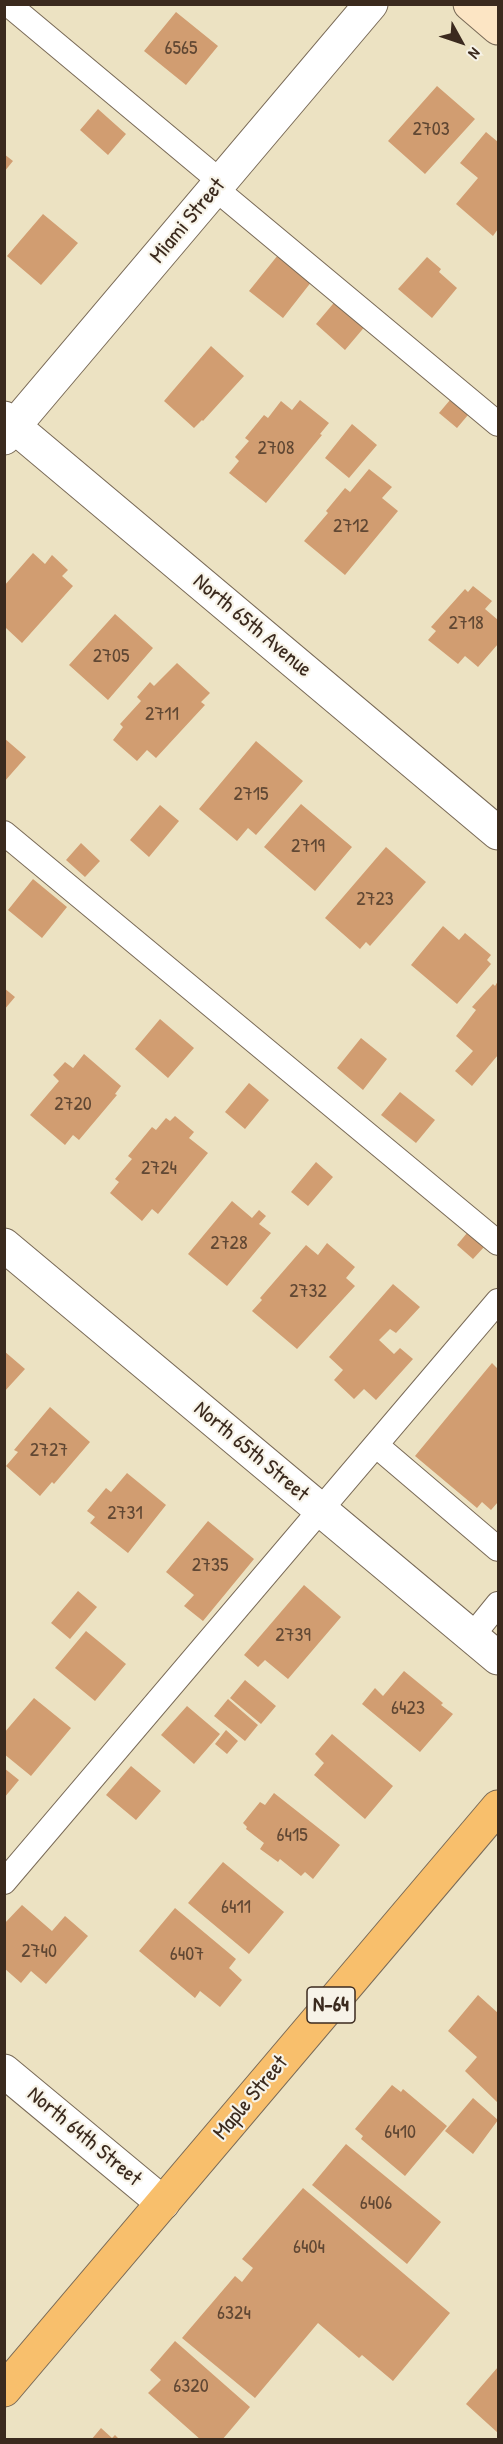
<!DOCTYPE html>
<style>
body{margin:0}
#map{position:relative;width:503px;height:2444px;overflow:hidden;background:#ece2c2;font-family:"Patrick Hand",sans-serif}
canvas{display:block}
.frame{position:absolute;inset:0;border:6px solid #3b2a1e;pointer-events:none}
.north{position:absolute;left:431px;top:12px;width:60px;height:60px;-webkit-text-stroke:4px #f7f3e8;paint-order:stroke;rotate:130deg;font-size:16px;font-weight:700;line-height:24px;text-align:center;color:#3b2a1e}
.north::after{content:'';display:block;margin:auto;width:21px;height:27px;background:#3b2a1e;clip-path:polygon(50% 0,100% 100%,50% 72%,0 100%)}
</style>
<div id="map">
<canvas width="503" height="2444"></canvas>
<div class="frame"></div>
<div class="north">N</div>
</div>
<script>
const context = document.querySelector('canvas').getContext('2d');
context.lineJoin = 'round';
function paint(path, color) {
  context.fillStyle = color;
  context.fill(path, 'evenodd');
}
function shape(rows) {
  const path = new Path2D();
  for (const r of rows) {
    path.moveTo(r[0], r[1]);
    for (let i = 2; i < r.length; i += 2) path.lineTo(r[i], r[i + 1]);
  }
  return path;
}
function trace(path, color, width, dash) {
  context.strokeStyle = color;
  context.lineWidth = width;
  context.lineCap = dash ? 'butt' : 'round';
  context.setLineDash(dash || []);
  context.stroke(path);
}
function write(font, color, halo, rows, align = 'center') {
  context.font = font + ' "Patrick Hand",sans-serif';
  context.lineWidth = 4.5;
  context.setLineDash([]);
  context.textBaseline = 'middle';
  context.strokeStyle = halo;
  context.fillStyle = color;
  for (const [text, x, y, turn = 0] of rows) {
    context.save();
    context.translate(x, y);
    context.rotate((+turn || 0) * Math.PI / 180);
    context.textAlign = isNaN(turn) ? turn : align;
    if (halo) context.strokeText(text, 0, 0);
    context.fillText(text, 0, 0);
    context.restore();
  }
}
const building = shape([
 [176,12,218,46,186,85,144,51],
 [437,86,475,119,425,174,388,141],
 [98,109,126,134,108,155,80,130],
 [486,132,498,142,498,229,493,236,456,204,478,178,460,163],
 [4,154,13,161,4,172],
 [43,214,78,243,41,285,7,256],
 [278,255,312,281,283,318,249,291],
 [427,257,441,269,439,272,457,288,432,318,398,289],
 [338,298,367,324,345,350,316,324],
 [211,346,244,376,203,421,202,420,194,428,164,401],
 [300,400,329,423,320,434,322,435,266,503,229,473,239,461,235,457,249,441,245,438,264,415,268,418,281,401,292,410],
 [450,400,468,415,457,428,439,413],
 [352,424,377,445,349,478,325,458],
 [369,469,392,487,382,498,398,511,345,575,304,541,328,513,326,511,345,488,350,492],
 [33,553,45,564,52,555,68,570,62,576,73,586,22,643,6,628,4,630,4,586],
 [473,586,492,601,485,609,498,620,498,644,478,667,465,656,458,664,428,640,436,631,431,627,465,589,468,592],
 [115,614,153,648,108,700,69,665],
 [177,663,210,693,201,702,205,705,156,758,147,750,137,761,113,740,123,727,120,724,141,701,137,697,150,682,154,686],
 [4,738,26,757,4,782],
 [256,741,303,781,256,835,248,828,237,841,199,809],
 [301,804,352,847,315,891,264,847],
 [160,805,179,821,149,857,130,840],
 [81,843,100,861,85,877,66,860],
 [386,847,426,882,370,946,366,942,360,949,325,918],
 [33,879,67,907,42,938,8,910],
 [443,926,459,940,465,933,491,955,487,960,491,964,457,1004,411,965],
 [498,981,498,1055,472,1086,455,1071,473,1051,456,1036,476,1010,472,1007,493,984,495,986],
 [4,988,15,997,4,1010],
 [160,1019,194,1048,168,1078,135,1049],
 [361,1038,387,1059,363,1090,337,1068],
 [84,1054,121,1086,115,1094,117,1095,79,1140,73,1135,65,1145,30,1115,59,1081,53,1075,65,1062,73,1068],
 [249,1083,269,1100,245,1129,225,1112],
 [400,1092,435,1120,416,1143,381,1115],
 [175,1116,194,1132,189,1138,208,1153,158,1214,152,1209,142,1221,110,1193,119,1182,115,1179,132,1159,128,1156,152,1127,156,1130,166,1118,170,1121],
 [316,1162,333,1177,308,1206,291,1192],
 [232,1201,252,1218,259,1210,266,1216,259,1224,271,1233,227,1286,188,1254],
 [467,1233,484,1247,473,1259,457,1245],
 [327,1243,355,1267,346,1278,355,1286,297,1349,252,1311,262,1300,260,1298,306,1245,318,1255],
 [393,1284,420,1307,396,1333,390,1329,379,1340,394,1354,400,1348,413,1359,376,1400,364,1389,354,1399,334,1380,343,1370,329,1357],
 [4,1351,25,1369,4,1392],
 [492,1363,498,1369,498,1502,491,1510,482,1502,477,1508,415,1456],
 [50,1407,90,1442,54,1484,52,1482,40,1496,6,1466,18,1452,14,1450],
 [127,1473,166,1505,128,1553,90,1523,95,1517,87,1511,106,1488,111,1492],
 [208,1521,254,1559,203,1621,184,1606,194,1595,166,1572],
 [304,1585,341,1617,288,1679,265,1660,258,1667,244,1655],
 [78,1591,97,1607,70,1639,51,1623],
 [86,1631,126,1664,95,1701,55,1668],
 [404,1671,443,1703,441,1705,453,1714,420,1752,362,1704,375,1688,383,1696],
 [245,1680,276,1706,261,1724,230,1698],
 [34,1698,71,1728,31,1776,4,1754,4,1733],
 [228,1699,258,1725,245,1741,214,1716],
 [187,1706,220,1734,194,1764,161,1735],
 [226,1730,238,1741,227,1754,215,1744],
 [332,1734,393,1786,365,1819,314,1775,324,1763,315,1754],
 [131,1766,161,1791,136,1820,106,1795],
 [4,1768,19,1780,4,1798],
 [274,1793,340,1845,313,1879,305,1872,301,1876,280,1859,278,1862,260,1849,264,1843,246,1829,247,1827,243,1823,260,1802,265,1805],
 [223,1862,284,1912,249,1954,188,1903],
 [22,1905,52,1931,65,1916,88,1936,46,1984,31,1971,21,1983,4,1968,4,1924],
 [175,1908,236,1959,229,1968,242,1980,220,2007,200,1991,195,1998,139,1951],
 [478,1995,498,2013,498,2103,465,2071,477,2057,448,2031],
 [392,2085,401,2092,403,2089,447,2126,405,2176,361,2139,363,2136,355,2129],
 [473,2098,498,2120,473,2154,445,2131],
 [346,2144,441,2222,407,2264,312,2185],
 [303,2188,450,2313,393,2381,362,2355,359,2358,318,2323,255,2398,182,2338,235,2276,242,2282,253,2268,242,2259],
 [175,2341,250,2407,222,2440,201,2440,148,2393,161,2380,150,2370],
 [498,2367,498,2433,466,2404],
 [101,2428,112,2438,115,2435,120,2440,91,2440]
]);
const lane = shape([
 [8,4,221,182],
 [216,189,498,424],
 [4,833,498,1243],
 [377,1446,498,1549],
 [472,1636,498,1604],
 [4,1882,498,1301]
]);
const street = shape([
 [4,418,498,833],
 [4,438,371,4],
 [4,1245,498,1658],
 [4,2071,163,2203]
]);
const secondary = shape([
 [470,4,498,28]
]);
const primary = shape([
 [4,2390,498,1807]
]);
const numberNames = [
 ["6565",181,49],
 ["2703",431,130],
 ["2708",276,449],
 ["2712",351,527],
 ["2718",466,624],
 ["2705",111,657],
 ["2711",162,715],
 ["2715",251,795],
 ["2719",308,847],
 ["2723",375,900],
 ["2720",73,1105],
 ["2724",159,1169],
 ["2728",229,1244],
 ["2732",308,1292],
 ["2727",49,1451],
 ["2731",125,1514],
 ["2735",210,1566],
 ["2739",293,1636],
 ["6423",408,1709],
 ["6415",292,1836],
 ["6411",236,1908],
 ["2740",39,1952],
 ["6407",187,1955],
 ["6410",400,2133],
 ["6406",376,2204],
 ["6404",309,2248],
 ["6324",234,2314],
 ["6320",191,2387]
];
const shields = [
 [331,2005,48]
];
const shieldNames = [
 ["N-64",331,2005]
];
const streetNames = [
 ["Miami Street",188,221,-50],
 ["North 65th Avenue",252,626,40],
 ["North 65th Street",251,1452,40],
 ["Maple Street",251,2098,-50],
 ["North 64th Street",84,2137,40]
];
paint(building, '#d19d71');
trace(lane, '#796a57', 26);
trace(street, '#796a57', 35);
trace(secondary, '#796a57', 35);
trace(primary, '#796a57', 35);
trace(lane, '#fff', 24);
trace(street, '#fff', 33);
trace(secondary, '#fce5c4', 33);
trace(primary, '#f8bf6c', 33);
write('20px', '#604733', null, numberNames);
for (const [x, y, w] of shields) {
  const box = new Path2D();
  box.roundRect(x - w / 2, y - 18, w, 36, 4.5);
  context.fillStyle = '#f7f3e8';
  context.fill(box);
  trace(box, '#3b2a1e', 1.5);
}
write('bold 21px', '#3b2a1e', null, shieldNames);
write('22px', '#3b2a1e', '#f7f3e8', streetNames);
</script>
